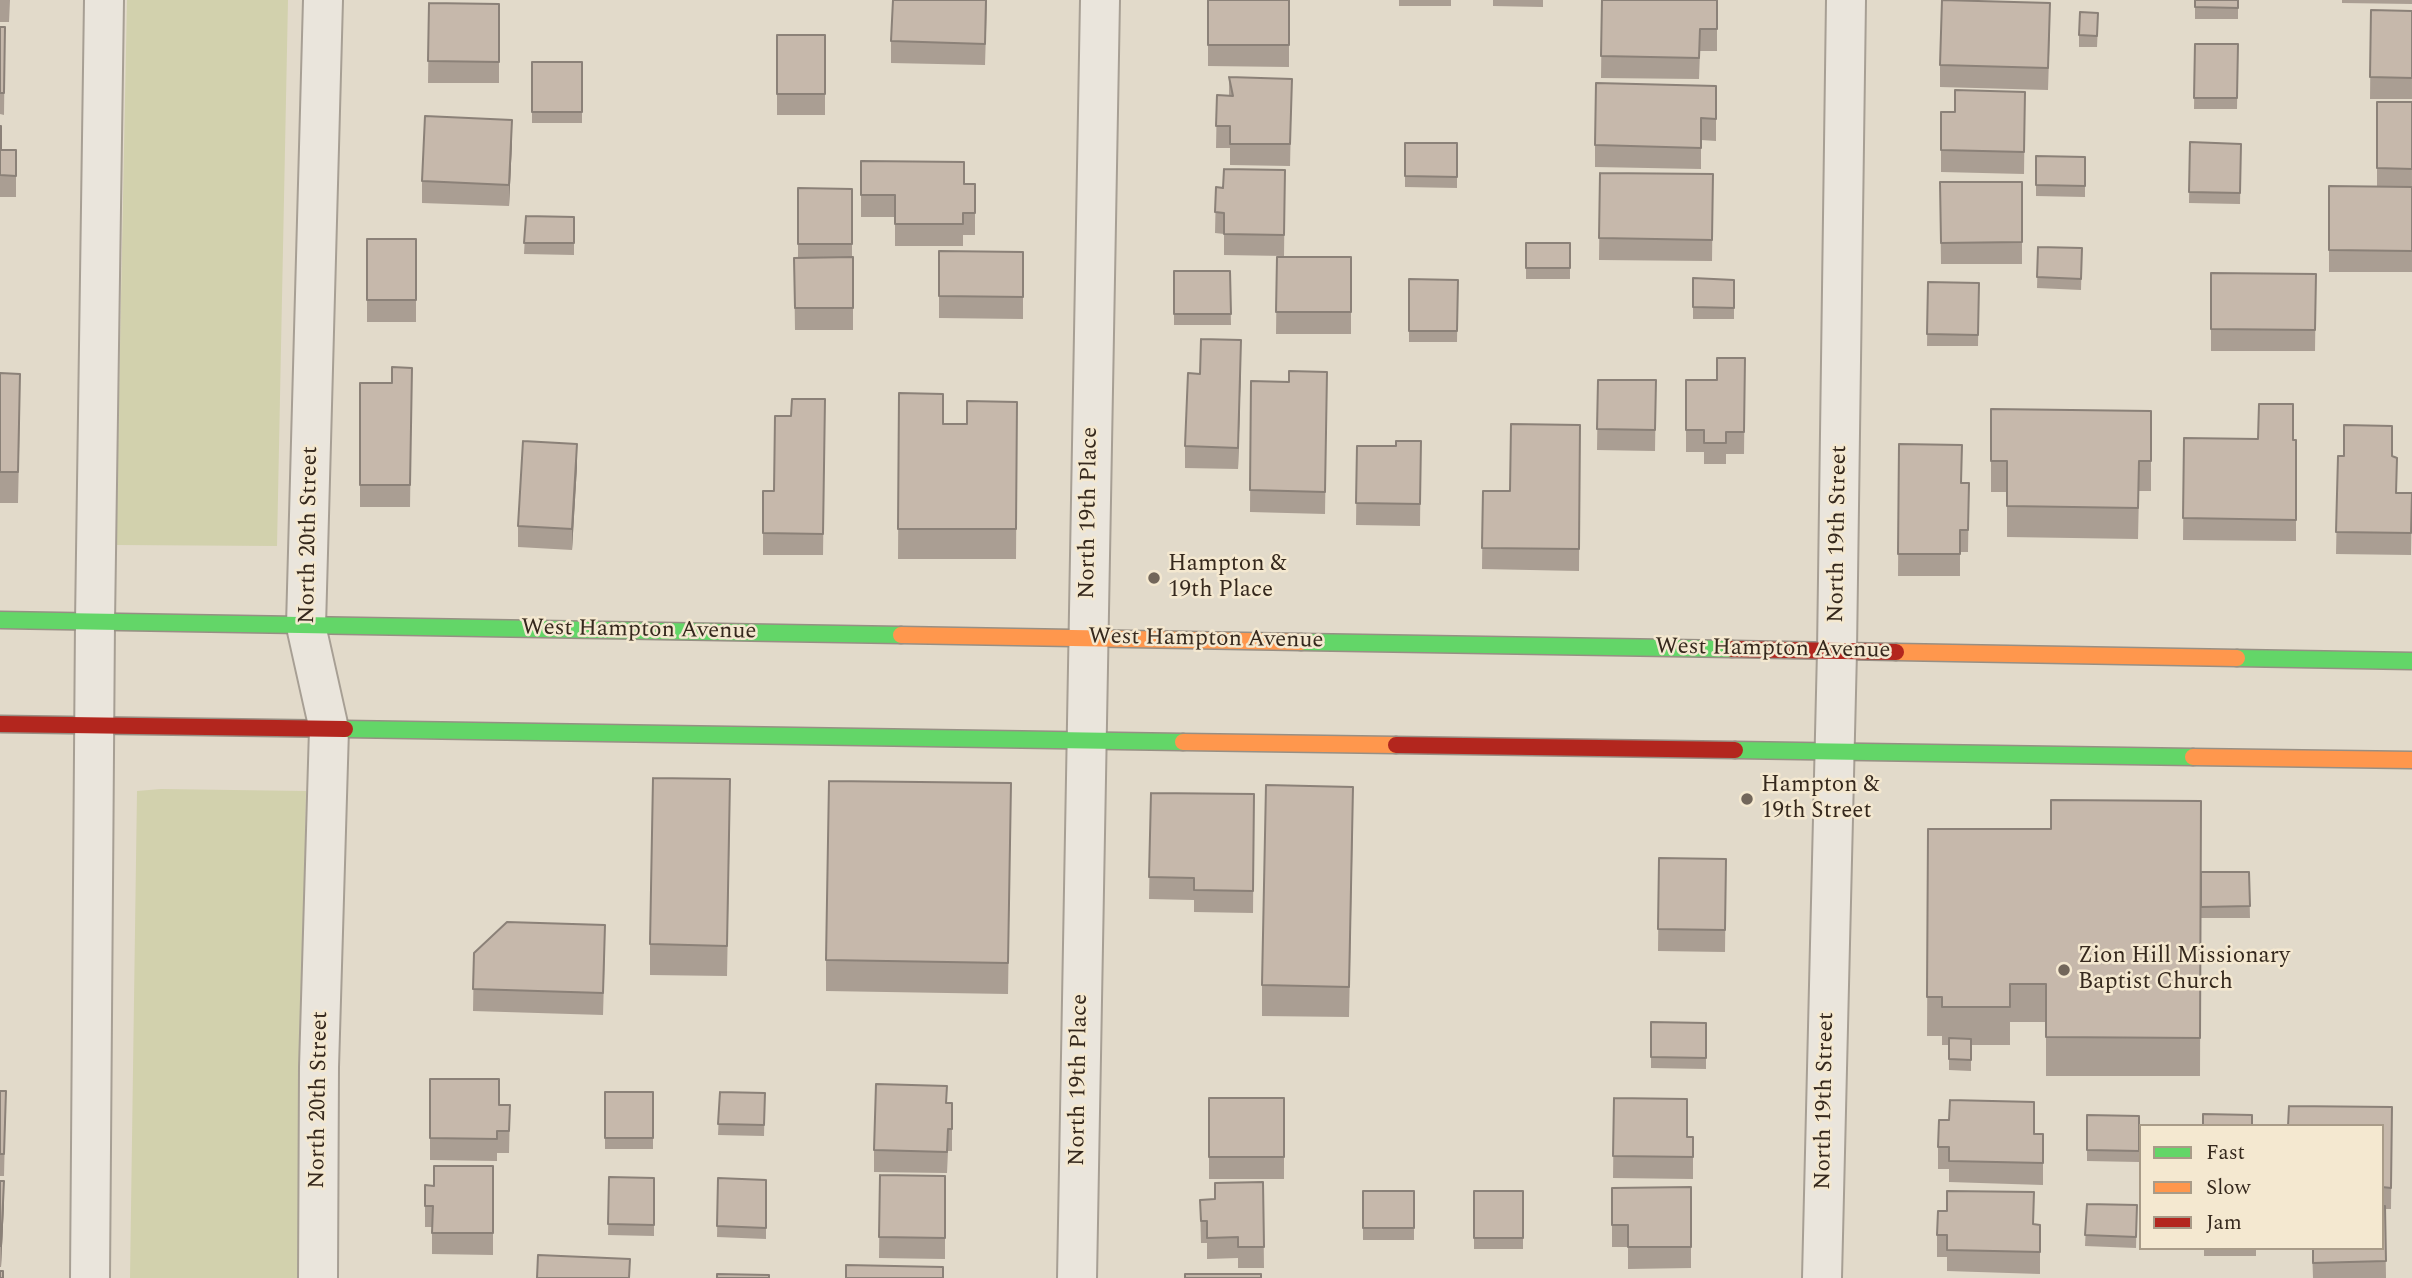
<!DOCTYPE html>
<style>
body{margin:0}
#map{position:relative;width:2412px;height:1278px;overflow:hidden;background:#e2daca;font-family:Spectral,serif}
canvas{display:block}
.legend{position:absolute;left:2139px;top:1124px;width:245px;height:126px;box-sizing:border-box;background:#f4e8d0;border:2px solid #a89b88;margin:0;padding:9px 12px;list-style:none;font-size:21px;color:#35281d}
.legend li{display:flex;align-items:center;gap:14px;height:35px}
.legend b{width:35px;border:2px solid #a89b88}
</style>
<div id="map">
<canvas width="2412" height="1278"></canvas>
<ul class="legend">
<li><b style="height:9px;background:#63d668"></b>Fast</li>
<li><b style="height:9px;background:#ff974d"></b>Slow</li>
<li><b style="height:9px;background:#b3261e"></b>Jam</li>
</ul>
</div>
<script>
const context = document.querySelector('canvas').getContext('2d');
context.lineJoin = 'round';
function paint(path, color) {
  context.fillStyle = color;
  context.fill(path, 'evenodd');
}
function shape(rows) {
  const path = new Path2D();
  for (const r of rows) {
    path.moveTo(r[0], r[1]);
    for (let i = 2; i < r.length; i += 2) path.lineTo(r[i], r[i + 1]);
  }
  return path;
}
function trace(path, color, width, dash) {
  context.strokeStyle = color;
  context.lineWidth = width;
  context.lineCap = dash ? 'butt' : 'round';
  context.setLineDash(dash || []);
  context.stroke(path);
}
function write(font, color, halo, rows, align = 'center') {
  context.font = font + ' Spectral,serif';
  context.lineWidth = 5;
  context.setLineDash([]);
  context.textBaseline = 'middle';
  context.strokeStyle = halo;
  context.fillStyle = color;
  for (const [text, x, y, turn = 0] of rows) {
    context.save();
    context.translate(x, y);
    context.rotate((+turn || 0) * Math.PI / 180);
    context.textAlign = isNaN(turn) ? turn : align;
    if (halo) context.strokeText(text, 0, 0);
    context.fillText(text, 0, 0);
    context.restore();
  }
}
const green = shape([
 [127,0,288,0,277,546,116,545],
 [161,789,306,791,298,1278,130,1278,137,791]
]);
const street = shape([
 [90,1278,95,622,104,0],
 [318,1278,319,1067,329,729,306,626,323,0],
 [1077,1278,1100,0],
 [1822,1278,1837,651,1846,0]
]);
const fast = shape([
 [0,620,901,635],
 [1301,642,1732,649],
 [2237,658,2412,661],
 [345,729,1183,742],
 [1735,750,2193,757]
]);
const slow = shape([
 [901,635,1301,642],
 [1896,652,2237,658],
 [1183,742,1396,745],
 [2193,757,2412,760]
]);
const jam = shape([
 [1732,649,1896,652],
 [0,724,345,729],
 [1396,745,1735,750]
]);
const wall = shape([
 [0,0,10,0,9,22,0,22],
 [987,0,985,65,891,63,891,41],
 [1208,0,1289,0,1289,67,1208,66],
 [1399,0,1451,0,1451,6,1399,6],
 [1493,0,1543,0,1543,7,1493,6],
 [1602,0,1717,0,1717,51,1700,51,1699,79,1601,78],
 [2195,0,2238,0,2238,19,2195,19],
 [2342,0,2412,0,2412,4,2342,3],
 [429,3,499,4,499,83,428,83],
 [2371,10,2412,11,2412,99,2370,99],
 [2050,24,2048,90,1940,87,1940,65],
 [2098,24,2097,47,2079,47,2079,35],
 [0,27,5,27,4,115,0,114],
 [777,35,825,35,825,115,777,115],
 [2195,44,2238,44,2237,109,2194,109],
 [532,62,582,62,582,123,532,123],
 [1229,77,1292,79,1290,166,1230,165,1230,148,1216,148,1217,95,1229,96],
 [1716,86,1716,141,1701,140,1701,169,1595,167,1595,145],
 [2025,92,2024,174,1941,172,1941,112,1955,112],
 [2377,102,2412,102,2412,272,2329,272,2329,186,2377,187],
 [0,126,1,150,16,150,16,197,0,197],
 [512,142,509,206,422,203,422,181],
 [2190,142,2241,144,2240,204,2189,203],
 [1405,143,1457,143,1457,188,1405,187],
 [2036,156,2085,157,2085,197,2036,196],
 [861,161,964,184,975,184,975,235,963,235,963,246,895,246,895,217,861,217],
 [1285,170,1284,256,1224,255,1224,234,1215,233,1216,187,1223,188],
 [1600,173,1713,174,1712,261,1599,260],
 [1940,182,2022,182,2022,264,1941,264],
 [798,188,852,189,852,257,853,257,853,330,795,330,794,258,798,258],
 [526,216,574,217,574,255,524,254],
 [367,239,416,239,416,322,367,322],
 [1526,243,1570,243,1570,279,1526,279],
 [2038,247,2082,248,2081,290,2037,288],
 [939,251,1023,252,1023,319,939,318],
 [1277,257,1351,257,1351,334,1276,334],
 [1174,271,1230,271,1231,325,1174,325],
 [2211,273,2316,274,2315,351,2211,351],
 [1693,278,1734,280,1734,319,1693,319],
 [1409,279,1458,280,1457,342,1409,342],
 [1928,282,1979,283,1978,346,1927,346],
 [1745,358,1744,454,1726,454,1726,464,1704,464,1704,452,1686,452,1686,380,1717,380],
 [1241,362,1238,469,1185,468,1185,446,1200,374],
 [412,368,410,507,360,507,360,383,392,383],
 [1327,372,1325,514,1250,512,1251,381,1289,382],
 [0,373,20,405,18,503,0,503],
 [1598,380,1656,380,1655,451,1597,450],
 [899,393,943,424,967,424,1017,402,1016,559,898,559],
 [825,399,823,555,763,555,763,491,774,491,791,416],
 [1991,409,2151,411,2151,491,2139,491,2138,539,2007,537,2007,492,1991,492],
 [1580,425,1579,571,1482,569,1483,491,1510,491],
 [2184,438,2296,440,2296,541,2183,540],
 [1421,441,1420,526,1356,525,1357,446,1396,446],
 [1899,444,1961,483,1969,483,1968,552,1960,552,1960,576,1898,576],
 [2338,456,2392,456,2397,493,2412,493,2411,555,2336,554],
 [577,466,572,550,518,547,518,526],
 [1011,783,1008,994,826,991,826,960],
 [1151,793,1254,794,1253,913,1194,912,1194,900,1149,899],
 [2201,801,2200,1076,2046,1076,2046,1022,2010,1022,2010,1045,1971,1045,1971,1071,1949,1070,1949,1045,1942,1045,1942,1036,1927,1036,1928,829,2051,829],
 [730,810,727,976,650,975,650,944],
 [1353,818,1349,1017,1262,1016,1262,985],
 [1659,858,1726,859,1725,952,1658,951],
 [2201,872,2249,872,2250,918,2201,918],
 [605,947,603,1015,473,1011,474,953],
 [1651,1022,1706,1023,1706,1069,1651,1068],
 [430,1079,499,1105,510,1105,509,1153,497,1153,497,1161,430,1160],
 [0,1091,6,1091,4,1176,0,1176],
 [605,1092,653,1092,653,1149,605,1149],
 [720,1092,765,1093,764,1136,718,1135],
 [1209,1098,1284,1098,1284,1179,1209,1179],
 [1614,1098,1687,1137,1693,1137,1693,1179,1613,1178],
 [947,1103,952,1103,952,1151,948,1151,947,1173,874,1172,874,1150],
 [2392,1107,2391,1209,2385,1209,2386,1278,2313,1278,2312,1248,2382,1248,2382,1126],
 [2087,1115,2139,1116,2139,1162,2087,1161],
 [2043,1134,2043,1185,1949,1182,1949,1169,1938,1169,1938,1147],
 [493,1166,493,1255,432,1254,432,1227,425,1227,425,1185,434,1186],
 [880,1175,945,1176,945,1259,879,1258],
 [609,1177,654,1178,654,1236,608,1235],
 [718,1178,766,1180,766,1239,717,1237],
 [0,1181,4,1203,1,1267,0,1267],
 [1263,1182,1264,1268,1238,1268,1238,1258,1207,1259,1207,1243,1201,1243,1200,1200,1215,1199,1215,1183],
 [1691,1187,1691,1268,1628,1269,1628,1247,1612,1247,1612,1188],
 [1363,1191,1414,1191,1414,1240,1363,1240],
 [1474,1191,1523,1191,1523,1249,1474,1249],
 [2087,1204,2137,1205,2136,1248,2085,1246],
 [2040,1225,2040,1274,1947,1271,1947,1257,1937,1257,1937,1235],
 [2204,1248,2256,1248,2256,1256,2204,1256]
]);
const shadedWall = shape([
 [512,120,512,142,509,206,509,185],
 [1241,340,1241,362,1238,469,1238,448],
 [577,444,577,466,572,550,572,529],
 [4,1181,4,1203,1,1267,1,1246]
]);
const building = shape([
 [893,0,986,0,985,44,891,41,893,0],
 [1208,0,1289,0,1289,45,1208,45,1208,0],
 [1602,0,1717,0,1717,29,1700,29,1699,58,1601,56,1602,0],
 [1942,0,2050,3,2048,68,1940,65,1942,0],
 [2195,0,2238,0,2238,8,2195,7,2195,0],
 [429,3,499,4,499,62,428,61,429,3],
 [2371,10,2412,11,2412,78,2370,77,2371,10],
 [2080,12,2098,13,2097,36,2079,35,2080,12],
 [0,27,5,27,4,93,0,93,0,27],
 [777,35,825,35,825,94,777,94,777,35],
 [2195,44,2238,44,2237,98,2194,98,2195,44],
 [532,62,582,62,582,112,532,112,532,62],
 [1229,77,1292,79,1290,144,1230,144,1230,126,1216,126,1217,95,1233,96,1229,77],
 [1596,83,1716,86,1716,119,1701,118,1701,148,1595,145,1596,83],
 [1955,90,2025,92,2024,152,1941,150,1941,112,1955,112,1955,90],
 [2377,102,2412,102,2412,169,2377,168,2377,102],
 [425,116,512,120,509,185,422,181,425,116],
 [0,126,1,126,1,150,16,150,16,176,0,175,0,126],
 [2190,142,2241,144,2240,193,2189,192,2190,142],
 [1405,143,1457,143,1457,177,1405,176,1405,143],
 [2036,156,2085,157,2085,186,2036,185,2036,156],
 [861,161,964,162,964,184,975,184,975,213,963,213,963,224,895,224,895,195,861,195,861,161],
 [1224,169,1285,170,1284,235,1224,234,1224,213,1215,212,1216,187,1223,188,1224,169],
 [1600,173,1713,174,1712,240,1599,238,1600,173],
 [1940,182,2022,182,2022,242,1941,243,1940,182],
 [2329,186,2412,187,2412,251,2329,250,2329,186],
 [798,188,852,189,852,244,798,244,798,188],
 [526,216,574,217,574,243,524,243,526,216],
 [367,239,416,239,416,300,367,300,367,239],
 [1526,243,1570,243,1570,268,1526,268,1526,243],
 [2038,247,2082,248,2081,279,2037,277,2038,247],
 [939,251,1023,252,1023,297,939,296,939,251],
 [853,257,853,308,795,308,794,258,853,257],
 [1277,257,1351,257,1351,312,1276,312,1277,257],
 [1174,271,1230,271,1231,314,1174,314,1174,271],
 [2211,273,2316,274,2315,330,2211,329,2211,273],
 [1693,278,1734,280,1734,308,1693,307,1693,278],
 [1409,279,1458,280,1457,331,1409,331,1409,279],
 [1928,282,1979,283,1978,335,1927,334,1928,282],
 [1201,339,1241,340,1238,448,1185,446,1188,373,1200,374,1201,339],
 [1717,358,1745,358,1744,432,1726,432,1726,443,1704,443,1704,430,1686,430,1686,380,1717,380,1717,358],
 [392,367,412,368,410,485,360,485,360,383,392,383,392,367],
 [1289,371,1327,372,1325,492,1250,490,1251,381,1289,382,1289,371],
 [0,373,20,374,18,472,0,472,0,373],
 [1598,380,1656,380,1655,430,1597,429,1598,380],
 [899,393,943,394,943,424,967,424,967,401,1017,402,1016,529,898,529,899,393],
 [792,399,825,399,823,534,763,533,763,491,774,491,775,416,791,416,792,399],
 [2259,404,2293,404,2293,440,2296,440,2296,520,2183,518,2184,438,2258,439,2259,404],
 [1991,409,2151,411,2151,461,2139,461,2138,508,2007,506,2007,461,1991,461,1991,409],
 [1511,424,1580,425,1579,549,1482,548,1483,491,1510,491,1511,424],
 [2344,425,2392,426,2392,456,2397,458,2396,493,2412,493,2411,533,2336,532,2338,456,2344,456,2344,425],
 [523,441,577,444,572,529,518,526,523,441],
 [1396,441,1421,441,1420,504,1356,503,1357,446,1396,446,1396,441],
 [1899,444,1962,445,1961,483,1969,483,1968,530,1960,530,1960,554,1898,554,1899,444],
 [653,778,730,779,727,946,650,944,653,778],
 [829,781,1011,783,1008,963,826,960,829,781],
 [1266,785,1353,787,1349,987,1262,985,1266,785],
 [1151,793,1254,794,1253,891,1194,890,1194,878,1149,877,1151,793],
 [2051,800,2201,801,2200,1038,2046,1037,2046,984,2010,984,2010,1007,1942,1007,1942,997,1927,997,1928,829,2051,829,2051,800],
 [1659,858,1726,859,1725,930,1658,929,1659,858],
 [2201,872,2249,872,2250,906,2201,907,2201,872],
 [507,922,605,925,603,993,473,989,474,953,507,922],
 [1651,1022,1706,1023,1706,1058,1651,1057,1651,1022],
 [1949,1038,1971,1039,1971,1060,1949,1059,1949,1038],
 [430,1079,499,1079,499,1105,510,1105,509,1131,497,1131,497,1139,430,1138,430,1079],
 [876,1084,947,1086,946,1103,952,1103,952,1129,948,1129,947,1152,874,1150,876,1084],
 [0,1091,6,1091,4,1154,0,1154,0,1091],
 [605,1092,653,1092,653,1138,605,1138,605,1092],
 [720,1092,765,1093,764,1125,718,1124,720,1092],
 [1209,1098,1284,1098,1284,1157,1209,1157,1209,1098],
 [1614,1098,1687,1099,1687,1137,1693,1137,1693,1157,1613,1156,1614,1098],
 [1950,1100,2034,1102,2034,1134,2043,1134,2043,1163,1949,1161,1949,1147,1938,1147,1939,1120,1949,1120,1950,1100],
 [2289,1106,2392,1107,2391,1188,2382,1187,2382,1126,2288,1126,2289,1106],
 [2203,1114,2252,1115,2252,1126,2203,1126,2203,1114],
 [2087,1115,2139,1116,2139,1151,2087,1150,2087,1115],
 [434,1166,493,1166,493,1233,432,1233,433,1206,425,1206,425,1185,434,1186,434,1166],
 [880,1175,945,1176,945,1238,879,1237,880,1175],
 [609,1177,654,1178,654,1225,608,1224,609,1177],
 [718,1178,766,1180,766,1228,717,1226,718,1178],
 [0,1181,4,1181,1,1246,0,1246,0,1181],
 [1263,1182,1264,1247,1238,1247,1238,1237,1207,1238,1207,1221,1201,1221,1200,1200,1215,1199,1215,1183,1263,1182],
 [1691,1187,1691,1247,1628,1247,1628,1225,1612,1225,1612,1188,1691,1187],
 [1363,1191,1414,1191,1414,1228,1363,1228,1363,1191],
 [1474,1191,1523,1191,1523,1238,1474,1238,1474,1191],
 [1947,1191,2034,1192,2033,1224,2040,1225,2040,1252,1947,1250,1947,1235,1937,1235,1938,1211,1947,1211,1947,1191],
 [2087,1204,2137,1205,2136,1237,2085,1235,2087,1204],
 [2382,1206,2385,1206,2386,1261,2313,1263,2313,1248,2382,1248,2382,1206],
 [538,1255,630,1259,629,1278,537,1278,538,1255],
 [846,1265,943,1267,943,1278,846,1278,846,1265],
 [0,1271,3,1271,3,1278,0,1278,0,1271],
 [717,1274,769,1275,769,1278,717,1278,717,1274],
 [1185,1274,1261,1274,1261,1278,1185,1278,1185,1274]
]);
const markers = [
 [1154,578,7,"#72665a"],
 [1747,799,7,"#72665a"],
 [2064,970,7,"#72665a"]
];
const streetNames = [
 ["North 19th Place",1090,513,-89],
 ["North 19th Street",1839,534,-89],
 ["North 20th Street",310,535,-89],
 ["West Hampton Avenue",639,631,1],
 ["West Hampton Avenue",1206,640,1],
 ["West Hampton Avenue",1773,650,1],
 ["North 19th Place",1080,1080,-89],
 ["North 20th Street",320,1100,-89],
 ["North 19th Street",1826,1101,-89]
];
const poiNames = [
 ["Hampton &",1168,565],
 ["19th Place",1168,591],
 ["Hampton &",1761,786],
 ["19th Street",1761,812],
 ["Zion Hill Missionary",2078,957],
 ["Baptist Church",2078,983]
];
paint(green, '#d2d1ad');
trace(street, '#a79f94', 42);
trace(fast, '#978f84', 19);
trace(slow, '#978f84', 19);
trace(jam, '#978f84', 19);
trace(street, '#eae5dc', 38);
trace(fast, '#63d668', 16);
trace(slow, '#ff974d', 16);
trace(jam, '#b3261e', 16);
paint(wall, '#aa9e93');
paint(shadedWall, '#8b8178');
paint(building, '#c6b8ab');
trace(building, '#8b8178', 2);
for (const [x, y, r, color] of markers) {
  const dot = new Path2D();
  dot.arc(x, y, r, 0, 2 * Math.PI);
  context.fillStyle = color;
  context.fill(dot);
  trace(dot, '#f4e8d0', 2.5);
}
write('23px', '#35281d', '#f4e8d0', streetNames);
write('23px', '#35281d', '#f4e8d0', poiNames, 'left');
</script>
